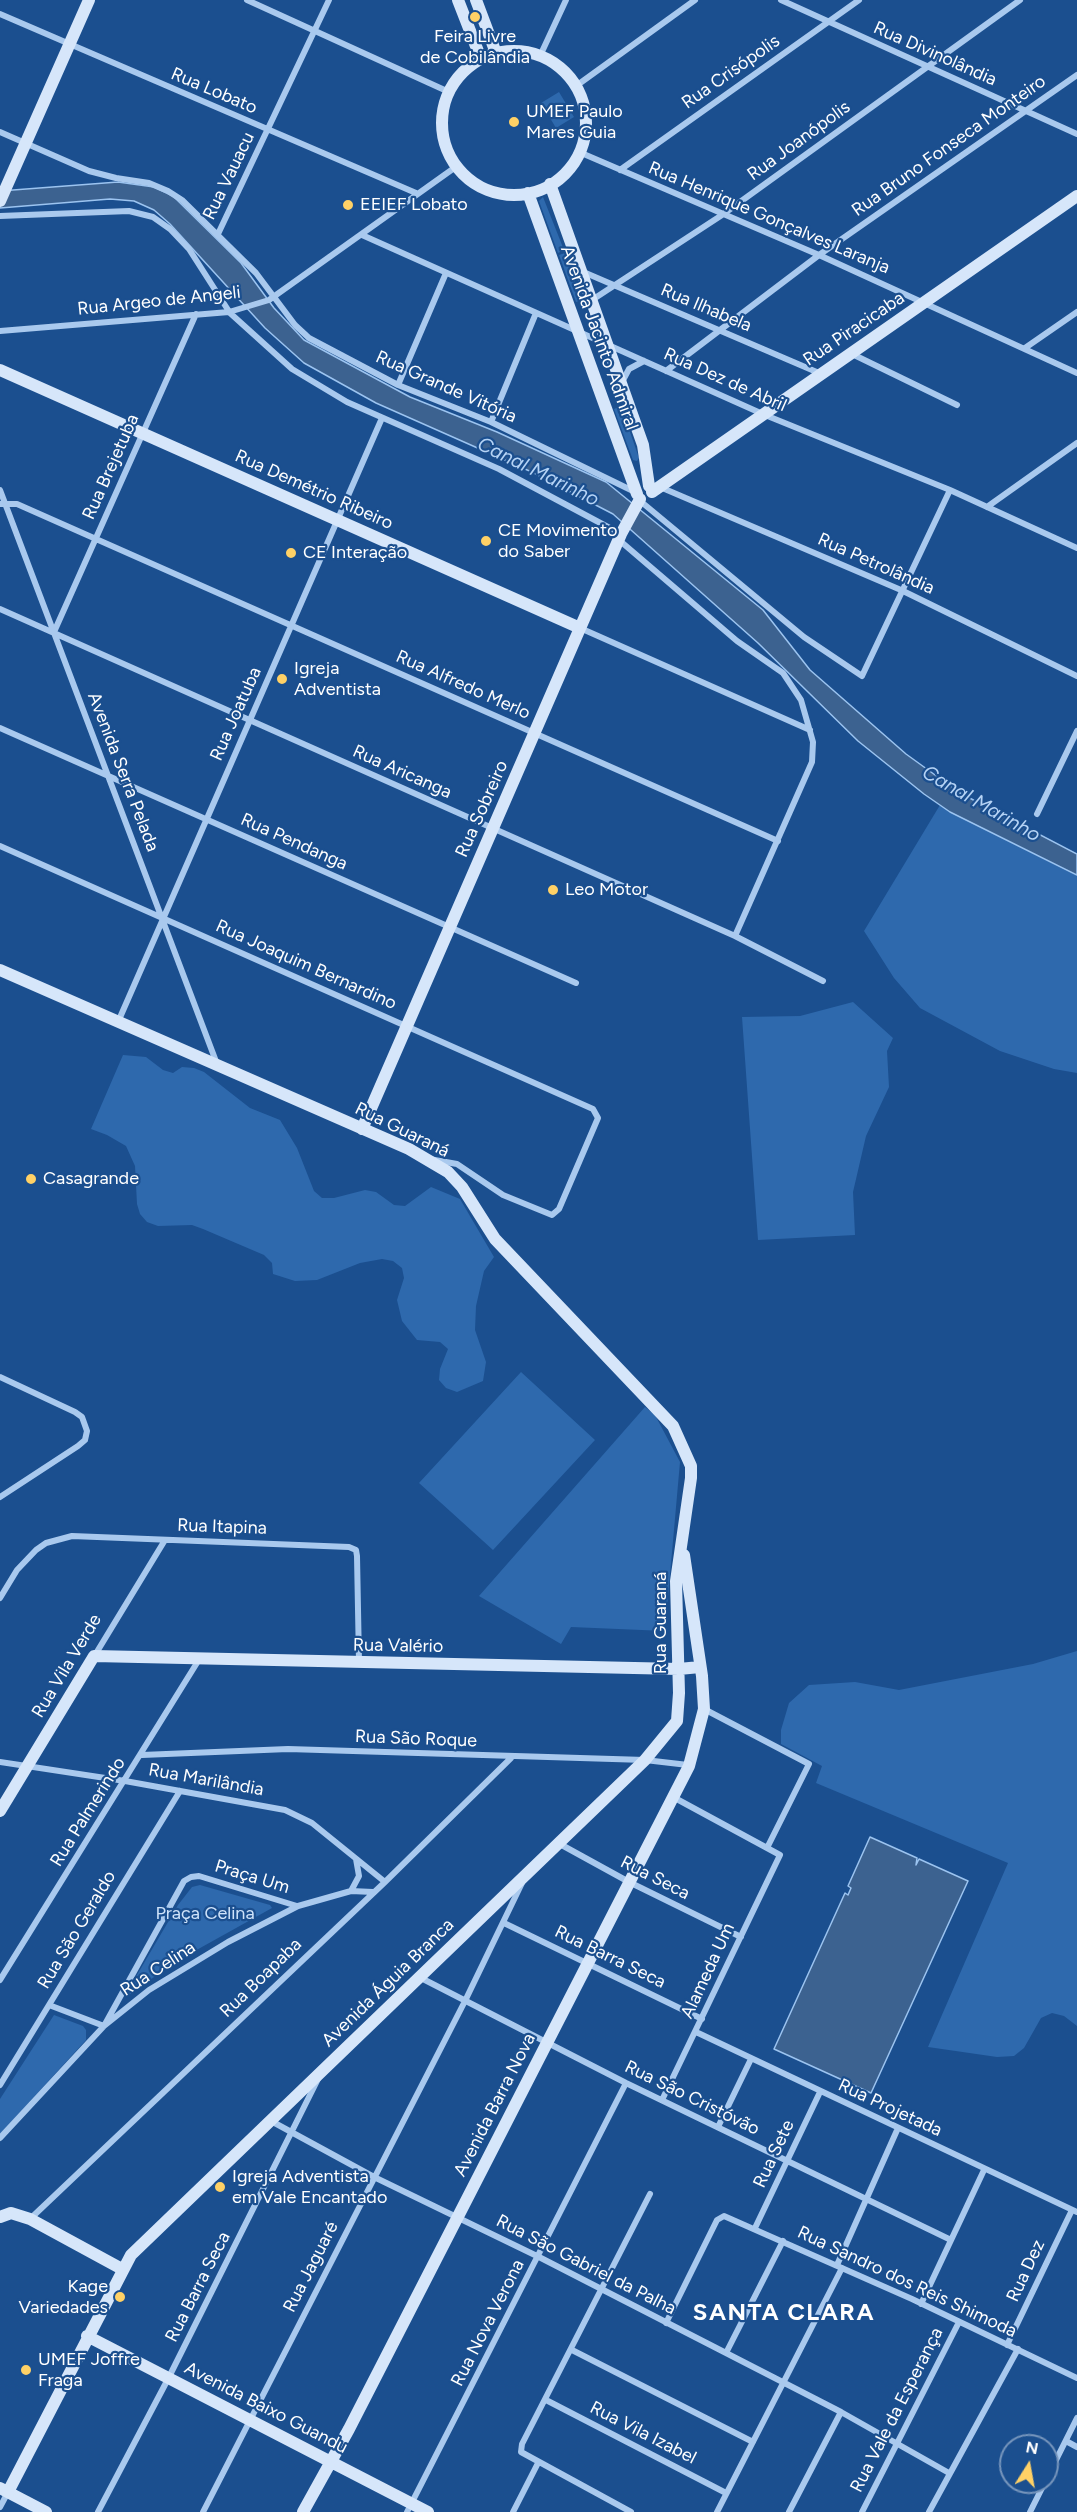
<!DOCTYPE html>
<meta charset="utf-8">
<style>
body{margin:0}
#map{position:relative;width:1077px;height:2512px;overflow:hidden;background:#1b4f8f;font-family:Figtree,sans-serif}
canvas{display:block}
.north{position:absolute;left:999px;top:2434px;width:60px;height:60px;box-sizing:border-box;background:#1b4f8f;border:2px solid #7695bc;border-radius:50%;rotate:11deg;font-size:16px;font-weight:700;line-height:24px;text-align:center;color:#fff}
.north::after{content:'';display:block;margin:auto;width:21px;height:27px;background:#ffd166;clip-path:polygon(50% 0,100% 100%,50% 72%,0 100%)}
</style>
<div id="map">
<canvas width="1077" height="2512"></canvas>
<div class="north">N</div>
</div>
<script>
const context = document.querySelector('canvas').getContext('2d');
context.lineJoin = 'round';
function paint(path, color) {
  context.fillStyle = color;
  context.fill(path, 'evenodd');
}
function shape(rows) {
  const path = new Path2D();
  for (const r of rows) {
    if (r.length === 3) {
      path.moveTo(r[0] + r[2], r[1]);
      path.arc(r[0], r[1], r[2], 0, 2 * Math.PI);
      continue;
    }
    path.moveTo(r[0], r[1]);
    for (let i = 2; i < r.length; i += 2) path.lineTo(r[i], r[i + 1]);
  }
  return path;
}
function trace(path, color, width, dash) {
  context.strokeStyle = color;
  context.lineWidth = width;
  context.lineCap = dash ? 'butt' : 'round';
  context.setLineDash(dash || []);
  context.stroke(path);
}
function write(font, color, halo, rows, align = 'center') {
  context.font = font + ' Figtree,sans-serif';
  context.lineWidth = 4.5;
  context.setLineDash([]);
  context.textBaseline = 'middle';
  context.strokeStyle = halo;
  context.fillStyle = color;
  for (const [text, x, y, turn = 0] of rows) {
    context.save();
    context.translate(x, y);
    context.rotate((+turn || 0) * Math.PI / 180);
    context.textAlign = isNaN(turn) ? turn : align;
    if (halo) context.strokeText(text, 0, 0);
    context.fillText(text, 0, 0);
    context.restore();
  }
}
const green = shape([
 [559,92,574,117,556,128,541,103],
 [543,197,564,250,558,253,539,201],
 [565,253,582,300,576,302,559,255],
 [621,406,639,458,637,461,633,460,614,409],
 [940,805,1077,875,1077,1073,1054,1069,1000,1051,920,1008,894,978,864,931],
 [853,1002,893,1038,887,1051,889,1087,866,1136,853,1192,855,1235,758,1240,742,1017,800,1016],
 [123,1055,146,1057,163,1070,173,1073,182,1067,194,1068,204,1072,250,1108,280,1120,297,1148,314,1191,322,1198,334,1198,365,1190,376,1192,394,1205,405,1206,431,1187,460,1199,494,1257,484,1271,476,1306,475,1330,486,1362,483,1381,457,1392,446,1388,439,1380,440,1369,448,1349,440,1342,417,1340,402,1321,397,1300,404,1278,402,1268,393,1261,382,1259,360,1263,317,1280,295,1281,273,1274,272,1263,264,1255,203,1229,192,1225,158,1226,147,1222,140,1214,137,1204,135,1166,126,1146,107,1135,91,1129],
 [521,1372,595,1440,493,1550,419,1483],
 [645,1407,655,1415,680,1462,665,1631,571,1627,561,1644,479,1596],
 [1077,1651,1077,2026,1064,2016,1052,2013,1041,2018,1024,2048,1014,2056,997,2057,928,2047,1008,1863,816,1783,822,1766,781,1744,781,1730,789,1703,809,1685,855,1682,899,1690,1033,1664],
 [200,1885,270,1905,272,1908,175,1962,129,1995,127,1992,178,1905,192,1887],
 [54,2015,83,2026,86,2030,86,2040,0,2134,0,2099]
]);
const water = shape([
 [118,182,154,187,173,196,241,263,274,308,304,340,410,397,497,432,606,482,763,610,810,670,906,754,960,793,1077,854,1077,875,950,812,924,794,858,741,758,643,613,514,534,473,376,403,304,363,265,328,170,224,154,210,134,201,110,199,0,208,0,191,118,182],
 [870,1837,917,1858,916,1865,919,1859,968,1881,871,2093,774,2049,845,1893,848,1895,851,1888,848,1886,870,1837]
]);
const street = shape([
 [247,0,449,92],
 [781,0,1077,134],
 [0,14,416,193],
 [540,56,566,0],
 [576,86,695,0],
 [0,132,89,171,116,178,149,183,168,191,182,200,256,273,295,325,309,338,398,385,491,422,633,491],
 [579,152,819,255,1077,373],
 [620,170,859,0],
 [0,216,129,211,153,217,170,229,189,249,230,313,292,369,347,402,499,469,621,534],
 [218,234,329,0],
 [362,235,765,415,950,490,1077,548],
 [581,271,819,373],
 [592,300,722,215,1020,0],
 [0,331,229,312,269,300,457,166],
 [1025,348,1077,312],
 [850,353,957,405],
 [666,371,819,255,1077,75],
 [622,382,629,369,644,361],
 [398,385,446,273],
 [491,422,536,313],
 [660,487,901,590,1077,676],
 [0,490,217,1064],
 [639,500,804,637,862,676,950,490],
 [0,504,17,504,778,841],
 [987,507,1077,443],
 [619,540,737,641,783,673,801,700,813,742,812,762,735,936],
 [0,609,735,936,823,981],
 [580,628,810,730],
 [54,632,196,314],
 [0,728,576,983],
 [1037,814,1077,731],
 [0,846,593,1109,598,1118,559,1209,552,1215,503,1195,457,1164,429,1159],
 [118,1022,382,418],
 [0,1377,75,1412,82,1417,87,1431,85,1440,78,1446,0,1497],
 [0,1598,17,1570,36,1550,46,1543,72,1536,349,1547,356,1550,357,1556,359,1662],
 [95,1655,165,1540],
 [704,1709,809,1764,767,1848],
 [142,1755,288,1749,645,1760,688,1765],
 [0,1762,125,1781,285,1810,312,1823,385,1882],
 [558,1843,629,1882,741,1937],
 [351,1891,359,1876,356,1859],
 [504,1923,702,2019],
 [421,1978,626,2083,951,2240],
 [0,1980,200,1658],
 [49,2005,104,2026,184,1881,191,1877,199,1876,297,1906],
 [696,2032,1077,2212],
 [0,2085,180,1791],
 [662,2100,780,1855,673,1797],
 [271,2121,374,2177,539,2257,841,2412,949,2473],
 [718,2127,751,2059],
 [0,2138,104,2026,149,1990,228,1942,298,1906,351,1891,373,1892],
 [30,2219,385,1882,511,1758],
 [755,2228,820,2092],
 [837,2265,898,2128],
 [921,2304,984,2170],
 [666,2323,717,2220,724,2216,912,2299,1077,2378],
 [1007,2345,1072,2210],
 [572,2350,753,2442],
 [726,2353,783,2241],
 [546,2400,726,2493],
 [1066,2441,1077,2447],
 [1047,2478,1077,2418],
 [0,2507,8,2492],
 [98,2512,168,2379,318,2079],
 [203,2512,465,2001,522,1883],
 [407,2512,626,2083],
 [513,2512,538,2463],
 [631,2512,521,2452,522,2444,650,2194],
 [717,2512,842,2268],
 [789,2512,841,2412],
 [862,2512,959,2322],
 [929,2512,1018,2349],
 [1030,2512,1045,2482]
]);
const secondary = shape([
 [458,0,481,59],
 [476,0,496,53],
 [514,123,72],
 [550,184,643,445,649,486],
 [528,193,637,494],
 [0,201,89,0],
 [0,370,580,628],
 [652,492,1077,196],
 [0,970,409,1149,448,1172,462,1187,495,1239,673,1426,691,1466,691,1478,676,1581,679,1693,677,1721,645,1760,131,2255,8,2492],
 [362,1129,621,534,640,499],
 [0,1811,94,1656,679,1669,700,1667],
 [0,2217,11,2213,30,2219,122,2269],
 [87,2336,428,2512],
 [0,2488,46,2512],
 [303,2512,349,2429,689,1766,704,1709,702,1676,684,1555]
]);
const markers = [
 [475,17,6,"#ffd166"],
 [514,122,6,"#ffd166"],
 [348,205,6,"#ffd166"],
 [486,541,6,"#ffd166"],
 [291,553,6,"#ffd166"],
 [282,679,6,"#ffd166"],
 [553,890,6,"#ffd166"],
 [31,1179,6,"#ffd166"],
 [220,2187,6,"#ffd166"],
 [120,2297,6,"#ffd166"],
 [26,2370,6,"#ffd166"]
];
const poiNames = [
 ["Feira Livre",475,37,"center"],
 ["de Cobilândia",475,58,"center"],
 ["UMEF Paulo",526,112],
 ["Mares Guia",526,133],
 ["EEIEF Lobato",360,205],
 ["CE Movimento",498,531],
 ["do Saber",498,552],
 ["CE Interação",303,553],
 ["Igreja",294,669],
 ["Adventista",294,690],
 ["Leo Motor",565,890],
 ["Casagrande",43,1179],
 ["Igreja Adventista",232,2177],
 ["em Vale Encantado",232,2198],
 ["Kage",108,2287,"right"],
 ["Variedades",108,2308,"right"],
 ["UMEF Joffre",38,2360],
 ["Fraga",38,2381]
];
const streetNames = [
 ["Rua Divinolândia",935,54,24],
 ["Rua Crisópolis",731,72,-35],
 ["Rua Lobato",214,91,23],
 ["Rua Joanópolis",799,141,-36],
 ["Rua Bruno Fonseca Monteiro",949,146,-35],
 ["Rua Vauacu",229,176,-64],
 ["Rua Henrique Gonçalves Laranja",769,218,23],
 ["Rua Argeo de Angeli",159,301,-6],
 ["Rua Ilhabela",706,308,23],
 ["Rua Piracicaba",854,329,-34],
 ["Avenida Jacinto Admiral",599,338,70],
 ["Rua Dez de Abril",725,380,24],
 ["Rua Grande Vitória",446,387,24],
 ["Rua Brejetuba",111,467,-66],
 ["Rua Demétrio Ribeiro",314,490,24],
 ["Rua Petrolândia",876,564,24],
 ["Rua Alfredo Merlo",463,685,24],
 ["Rua Joatuba",236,714,-66],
 ["Avenida Serra Pelada",123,772,69],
 ["Rua Aricanga",402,772,24],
 ["Rua Sobreiro",482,809,-66],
 ["Rua Pendanga",294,842,24],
 ["Rua Joaquim Bernardino",306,965,24],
 ["Rua Guaraná",402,1130,26],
 ["Rua Itapina",222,1527,2],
 ["Rua Guaraná",661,1623,-90],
 ["Rua Valério",398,1646,1],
 ["Rua Vila Verde",67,1666,-59],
 ["Rua São Roque",416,1739,2],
 ["Rua Marilândia",206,1780,10],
 ["Rua Palmerindo",88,1812,-58],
 ["Praça Um",252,1877,17],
 ["Rua Seca",655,1878,27],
 ["Rua São Geraldo",77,1930,-59],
 ["Rua Barra Seca",610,1957,26],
 ["Rua Celina",158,1969,-33],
 ["Alameda Um",708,1971,-65],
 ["Rua Boapaba",261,1978,-44],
 ["Avenida Águia Branca",388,1983,-44],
 ["Rua São Cristóvão",692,2098,26],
 ["Avenida Barra Nova",495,2105,-63],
 ["Rua Projetada",890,2108,25],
 ["Rua Sete",774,2154,-65],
 ["Rua São Gabriel da Palha",586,2265,27],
 ["Rua Jaguaré",311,2267,-63],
 ["Rua Dez",1026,2271,-65],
 ["Rua Sandro dos Reis Shimoda",907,2282,25],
 ["Rua Barra Seca",198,2287,-63],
 ["Rua Nova Verona",488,2323,-63],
 ["Avenida Baixo Guandu",266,2408,27],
 ["Rua Vale da Esperança",897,2410,-63],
 ["Rua Vila Izabel",643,2433,27]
];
const parkNames = [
 ["Praça Celina",205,1914]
];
const waterNames = [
 ["Canal Marinho",538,472,26],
 ["Canal Marinho",981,804,30]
];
const districtNames = [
 ["SANTA CLARA",784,2313]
];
paint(green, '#2e69ad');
paint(water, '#3c6290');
trace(water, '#9cc4f0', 1.5);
trace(street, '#a9c9ee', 6);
trace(secondary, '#d6e6fa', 12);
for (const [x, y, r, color] of markers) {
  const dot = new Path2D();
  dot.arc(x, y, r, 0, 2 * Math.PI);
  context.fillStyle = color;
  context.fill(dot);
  trace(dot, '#1b4f8f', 2);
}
write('18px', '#fff', '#1b4f8f', poiNames, 'left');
write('18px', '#fff', '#1b4f8f', streetNames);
write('18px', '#cfe3fa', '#1b4f8f', parkNames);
write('italic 20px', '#b5d3f5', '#1b4f8f', waterNames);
context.letterSpacing = '1.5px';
write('bold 24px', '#fff', '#1b4f8f', districtNames);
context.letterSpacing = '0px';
</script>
